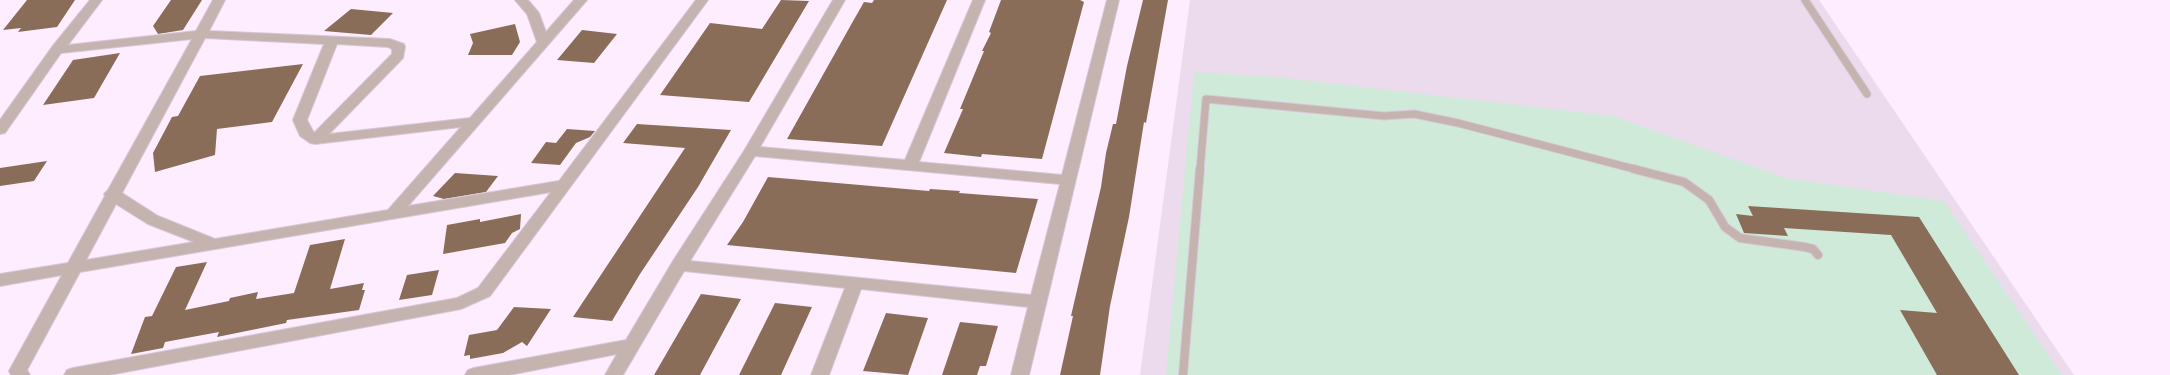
<!DOCTYPE html>
<style>
body{margin:0}
canvas{display:block;background:#feedff}
</style>
<canvas width="2170" height="375"></canvas>
<script>
const context = document.querySelector('canvas').getContext('2d');
context.lineJoin = 'round';
function paint(path, color) {
  context.fillStyle = color;
  context.fill(path, 'evenodd');
}
function shape(rows) {
  const path = new Path2D();
  for (const r of rows) {
    path.moveTo(r[0], r[1]);
    for (let i = 2; i < r.length; i += 2) path.lineTo(r[i], r[i + 1]);
  }
  return path;
}
function trace(path, color, width, dash) {
  context.strokeStyle = color;
  context.lineWidth = width;
  context.lineCap = dash ? 'butt' : 'round';
  context.setLineDash(dash || []);
  context.stroke(path);
}
const education = shape([
 [1190,0,1819,0,2074,375,1140,375]
]);
const green = shape([
 [1194,72,1277,77,1613,116,1786,178,1944,201,2062,375,1166,375]
]);
const building = shape([
 [27,0,75,0,57,27,18,32,21,28,3,30],
 [171,0,202,0,183,30,158,34,153,26],
 [781,0,809,1,749,102,660,95,710,23,762,29],
 [874,0,947,0,882,146,787,139,852,23,864,2,872,3],
 [1001,0,1080,0,1084,2,1042,159,982,154,981,157,944,153,963,109,960,109,984,51,982,51,991,33,989,32],
 [1143,0,1168,0,1146,123,1144,122,1129,217,1110,306,1100,375,1060,375,1073,316,1071,316,1074,303,1101,187,1106,153,1113,124,1116,124,1127,66],
 [351,9,393,13,371,35,324,31],
 [515,24,520,42,512,55,468,55,473,43,470,34],
 [582,30,617,34,594,63,557,60],
 [120,53,94,98,43,105,73,60],
 [303,64,272,122,217,129,215,155,155,172,153,153,172,117,178,116,200,76],
 [637,124,731,130,698,187,640,274,612,321,573,317,685,148,623,143],
 [567,129,595,131,590,137,576,143,560,165,531,163,546,142,556,143],
 [47,161,34,181,0,186,0,168],
 [455,173,498,176,486,192,444,199,433,196],
 [768,177,929,191,930,189,960,191,959,193,1038,199,1016,273,727,245,743,222],
 [1748,206,1919,217,2019,375,1937,375,1900,310,1937,313,1891,235,1784,228,1788,236,1744,233,1736,214,1753,216],
 [521,214,520,229,512,233,505,243,443,254,447,225,480,219,480,222],
 [345,239,330,289,364,283,362,290,365,290,359,310,287,320,286,323,217,337,219,332,165,342,163,348,131,354,145,317,152,316,176,267,207,262,185,310,229,301,230,298,258,292,256,299,294,293,310,245],
 [439,270,432,295,399,300,407,275],
 [701,294,741,299,700,375,654,375],
 [775,303,812,307,781,375,739,375],
 [514,307,551,309,527,346,522,342,503,353,470,359,470,355,464,356,469,335,497,330],
 [886,313,928,318,908,375,863,371],
 [960,322,998,326,986,366,980,366,977,375,942,375]
]);
const laneFar1 = shape([
 [1805,0,1867,94],
 [1200,170,1206,99,1384,116,1414,114,1458,123,1638,170]
]);
const lane = shape([
 [1634,169,1684,182,1709,200,1725,227,1740,238,1805,247,1813,249,1818,255],
 [1183,375,1200,169]
]);
const street = shape([
 [90,0,102,0,68,45,196,31,213,0,225,0,209,31,390,39,404,44,405,47,403,58,329,134,470,118,537,42,527,14,515,0,528,0,539,13,546,32,574,0,587,0,408,206,559,181,696,0,708,0,490,296,461,309,109,375,64,375,67,370,73,368,457,298,478,288,551,192,80,272,27,370,30,375,11,375,9,371,62,275,0,286,0,274,68,263,105,196,104,194,108,190,192,39,61,53,5,133,0,134,0,120,52,47,90,0],
 [205,38,324,44,293,120,300,136,310,143,315,144,461,127,388,210,215,239,158,216,122,193,205,38],
 [337,44,388,47,392,49,392,54,314,133,307,120,337,44],
 [116,204,148,224,194,242,86,260,116,204],
 [833,0,845,0,760,147,905,160,973,0,985,0,919,162,1062,175,1107,0,1119,0,1029,375,1011,375,1028,307,861,289,829,375,811,375,845,288,684,271,623,375,605,375,617,354,509,375,465,375,468,370,474,368,626,340,673,261,744,151,833,0],
 [755,156,1060,184,1031,295,690,261,755,156]
]);
paint(education, '#ebdbed');
paint(green, '#d0ead9');
paint(building, '#896d59');
trace(laneFar1, '#d8c8d8', 9);
trace(lane, '#d8c8d8', 10);
trace(street, '#d8c8d8', 2);
trace(laneFar1, '#c4b3af', 7);
trace(lane, '#c4b3af', 8);
paint(street, '#c4b3af');
</script>
